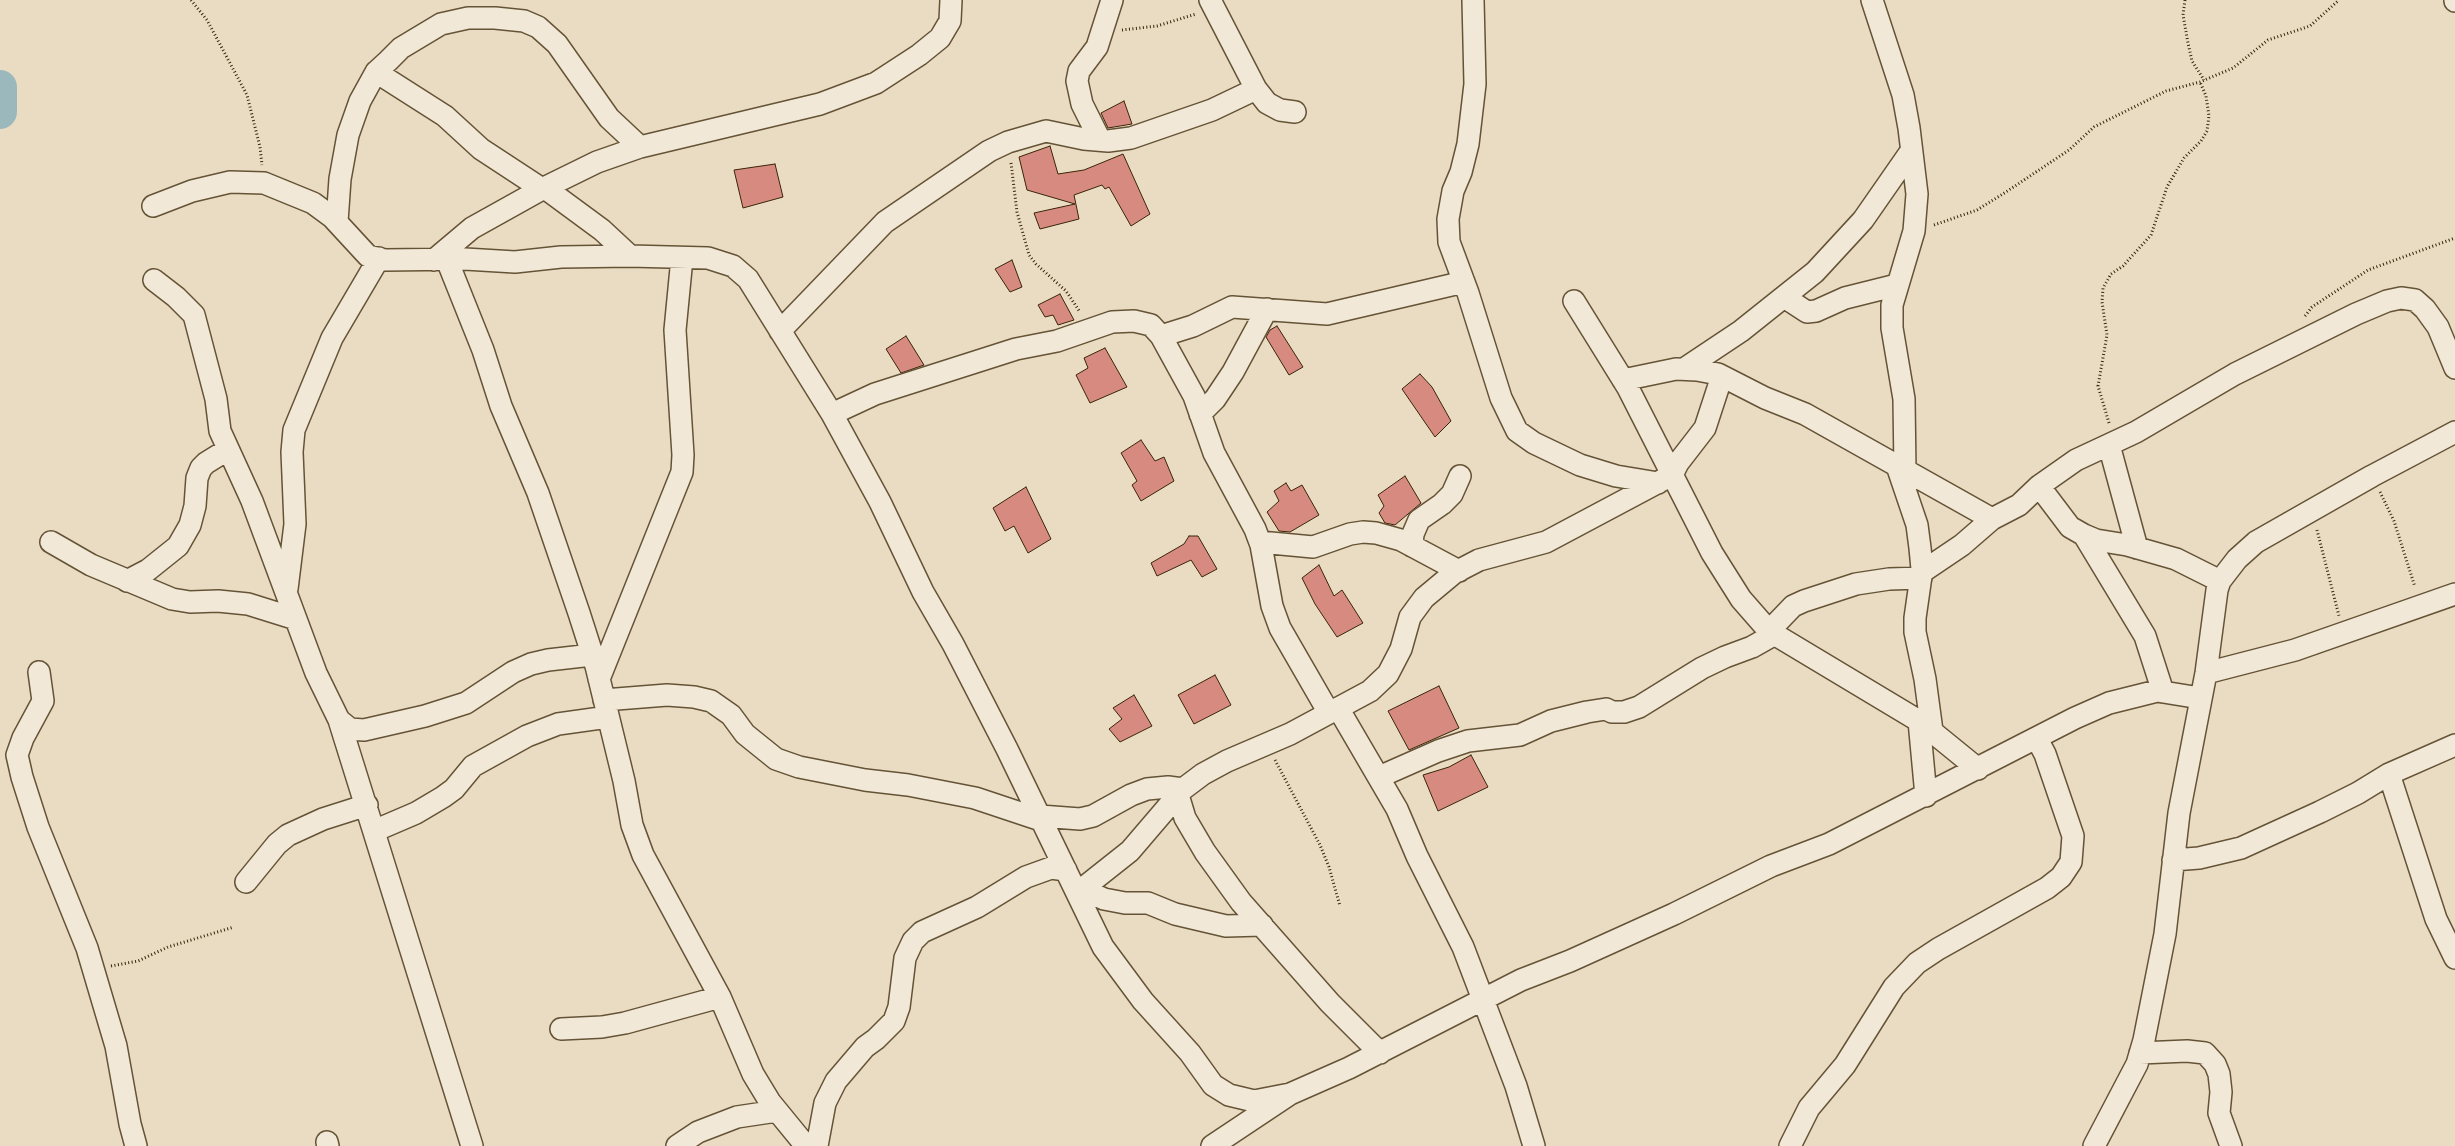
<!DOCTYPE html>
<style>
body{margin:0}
canvas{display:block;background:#eadcc2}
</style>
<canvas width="2455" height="1146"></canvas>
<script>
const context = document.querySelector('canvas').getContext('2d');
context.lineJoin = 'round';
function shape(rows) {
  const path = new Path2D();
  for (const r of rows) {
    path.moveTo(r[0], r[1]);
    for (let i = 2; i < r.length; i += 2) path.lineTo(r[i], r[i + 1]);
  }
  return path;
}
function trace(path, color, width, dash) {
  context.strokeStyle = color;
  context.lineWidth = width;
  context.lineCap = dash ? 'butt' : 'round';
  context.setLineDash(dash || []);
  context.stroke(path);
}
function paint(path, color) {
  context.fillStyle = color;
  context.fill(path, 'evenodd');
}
const river = shape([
 [0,87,0,112]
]);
const building = shape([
 [1124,101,1132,124,1108,128,1101,113,1124,101],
 [1050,146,1058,174,1084,170,1123,154,1150,214,1131,226,1109,187,1105,189,1102,185,1074,195,1079,219,1040,229,1034,213,1075,204,1027,190,1019,157,1050,146],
 [775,164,783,197,743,208,734,170,775,164],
 [1012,260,1022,287,1010,292,995,269,1012,260],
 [1060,294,1074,320,1058,325,1053,315,1045,317,1038,305,1060,294],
 [1277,326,1303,367,1289,375,1266,337,1270,330,1277,326],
 [906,336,924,365,901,373,886,349,906,336],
 [1105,348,1127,387,1090,403,1076,375,1088,368,1084,358,1105,348],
 [1420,374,1432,387,1451,421,1435,437,1402,389,1420,374],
 [1141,440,1155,461,1164,457,1174,481,1141,501,1132,485,1137,481,1121,453,1141,440],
 [1405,476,1421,503,1395,525,1385,523,1379,513,1384,506,1378,495,1405,476],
 [1286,483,1291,491,1302,485,1319,515,1290,532,1279,531,1267,512,1279,501,1274,491,1286,483],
 [1026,487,1051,539,1028,553,1014,526,1005,531,993,508,1026,487],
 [1189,536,1198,536,1217,569,1202,577,1191,560,1157,576,1151,563,1184,544,1189,536],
 [1319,565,1334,596,1342,590,1363,623,1337,637,1315,604,1302,578,1319,565],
 [1215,675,1231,705,1194,724,1178,695,1215,675],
 [1439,686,1459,728,1409,750,1388,711,1439,686],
 [1134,695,1152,726,1120,742,1109,729,1122,719,1113,708,1134,695],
 [1471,755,1488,787,1438,811,1423,775,1449,767,1471,755]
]);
const path = shape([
 [191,0,207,20,247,95,260,147,262,165],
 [2185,0,2183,15,2188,43,2192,61,2204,80],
 [1122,30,1157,26,1196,14],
 [1011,163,1017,212,1029,255,1036,264,1066,291,1080,312],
 [1934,225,1977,210,2006,192,2069,150,2094,127,2166,91,2200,82,2233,68,2268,40,2310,26,2339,0],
 [2305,316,2312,307,2368,270,2455,238],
 [2109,423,2098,386,2107,335,2102,302,2103,288,2111,274,2123,266,2151,235,2167,187,2184,158,2201,141,2207,131,2209,116,2206,96,2200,82],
 [2380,492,2394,521,2415,587],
 [2317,530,2339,616],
 [1275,760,1320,845,1329,867,1340,906],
 [111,966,138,961,168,947,234,927]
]);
const street = shape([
 [1210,0,1256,89,1267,103,1280,110,1295,112],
 [1473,0,1475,84,1468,144,1461,172,1453,191,1448,219,1449,242,1468,293,1501,398,1517,431,1534,443,1580,465,1616,476,1658,483],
 [1872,0,1903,95,1909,128,1917,194,1914,231,1892,305,1892,328,1904,399,1905,471],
 [2455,0,2455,1],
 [376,72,445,116,481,149,542,189],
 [1100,140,1082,104,1077,81,1079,71,1097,47,1112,0],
 [545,188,602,230,630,256],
 [153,206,192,191,230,182,264,183,313,203,332,217,368,256,385,260,465,259,515,262,561,257,630,256,708,258,733,266,748,279,832,414,880,502,923,592,953,644,1007,749,1103,947,1143,1001,1190,1053,1213,1085,1229,1095,1254,1101,1290,1094],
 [337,222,340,179,348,135,360,101,376,72,388,61,401,48,441,24,468,18,495,18,524,21,538,27,557,44,609,118,640,147],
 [434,260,472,228,542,189,597,162,640,147,820,104,876,83,919,55,940,38,950,21,951,0],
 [447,260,483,350,501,406,538,493,579,613,596,666,624,781,632,825,643,855,720,997,753,1074,770,1102,806,1146],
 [154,280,176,297,194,315,216,399,220,431,252,501,316,673,339,720,350,729,364,730,425,716,466,703,513,672,531,664,548,660,592,655],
 [1784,297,1807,312,1816,311,1845,298,1897,285],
 [1574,301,1628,388,1712,553,1741,599,1769,631,1919,721,1978,769],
 [780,331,885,222,989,151,1008,142,1046,131,1084,139,1108,141,1131,138,1212,110,1256,89],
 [1161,336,1193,326,1232,307,1327,314,1464,282],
 [1684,369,1741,331,1815,272,1863,220,1911,151],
 [1623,380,1676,369,1697,370,1718,374,1765,398,1805,414,1992,519,2019,505,2039,486,2070,527,2084,535,2096,540,2127,545,2176,559,2220,581],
 [832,414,875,394,1016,349,1057,341,1112,322,1134,321,1151,325,1161,336,1194,396,1214,453,1255,529,1261,545,1272,606,1280,628,1329,713],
 [1200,414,1215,399,1233,372,1267,309],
 [2109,445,2137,548],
 [1897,466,1917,525,1920,548,1922,569,1915,618,1915,632,1925,679,1932,731],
 [2039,486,2076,460,2136,432,2235,374,2356,314,2387,301,2401,298,2415,300,2425,309,2438,327,2455,368],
 [2084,535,2145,636,2163,692],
 [51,542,91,565,172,599,190,602,218,601,248,604,296,619],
 [1260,542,1313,547,1350,534,1363,532,1376,533,1401,540,1459,571],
 [1412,546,1413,534,1419,520,1442,504,1452,494,1460,476],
 [1922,572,1962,545,1992,519],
 [127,581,148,570,178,546,190,525,195,506,197,478,201,468,206,463,227,450],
 [287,589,295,524,292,452,294,430,332,338,379,258],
 [1769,631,1793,606,1804,601,1856,584,1889,579,1921,578],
 [39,672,43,701,23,738,17,755,22,777,38,827,87,948,116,1046,130,1124,136,1146],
 [2206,673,2295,650,2455,594],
 [599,679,682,472,683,455,675,330,682,258],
 [604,700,667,695,694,697,711,701,731,715,745,734,776,759,799,767,865,780,908,785,975,798,1041,820],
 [1338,708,1397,809,1417,856,1463,947,1516,1086,1534,1146],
 [339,720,472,1146],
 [1919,721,1926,796],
 [2389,774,2436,919,2455,958],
 [1379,777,1438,751,1468,741,1520,735,1551,721,1587,712,1606,709,1612,712,1624,712,1639,707,1702,668,1725,657,1752,647,1775,634],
 [1178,795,1185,818,1205,852,1241,902,1330,1003,1380,1053],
 [1040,816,1080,819,1093,816,1131,795,1147,789,1168,787,1183,789],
 [374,831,416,813,443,797,454,789,473,766,527,736,558,724,608,717],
 [2173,860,2199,858,2241,848,2320,812,2358,793,2389,774,2455,745],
 [246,882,277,844,288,835,323,819,367,805],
 [1082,889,1104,899,1125,903,1148,903,1175,914,1226,926,1262,925],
 [1077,893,1130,851,1183,789,1203,774,1227,761,1290,734,1370,691,1388,674,1401,649,1410,617,1424,598,1454,573,1479,560,1546,542,1672,475,1678,463,1705,428,1722,376],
 [561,1029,602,1027,625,1023,720,997],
 [2140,1053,2187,1051,2205,1053,2215,1064,2219,1074,2221,1092,2219,1113,2231,1146],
 [327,1142,328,1146],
 [677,1146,698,1132,737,1117,777,1111],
 [817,1146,825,1103,836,1081,865,1047,876,1039,894,1021,899,1007,905,958,913,941,922,932,977,907,1026,877,1051,868,1066,870],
 [1212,1146,1290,1094,1349,1068,1521,980,1570,961,1674,914,1771,866,1829,844,2075,718,2109,703,2157,691,2200,698],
 [1790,1146,1809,1108,1845,1065,1894,987,1917,963,1938,949,2047,888,2061,877,2071,862,2073,836,2045,754,2037,739],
 [2094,1146,2137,1064,2144,1040,2165,934,2179,813,2206,673,2217,590,2220,581,2237,559,2256,542,2372,476,2455,432]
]);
trace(river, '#9bb9bd', 34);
paint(building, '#d68a80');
trace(building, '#392507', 1);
trace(street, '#655336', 24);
trace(path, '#392507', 3, [1, 2.5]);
trace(street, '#f1e8d7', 21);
</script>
